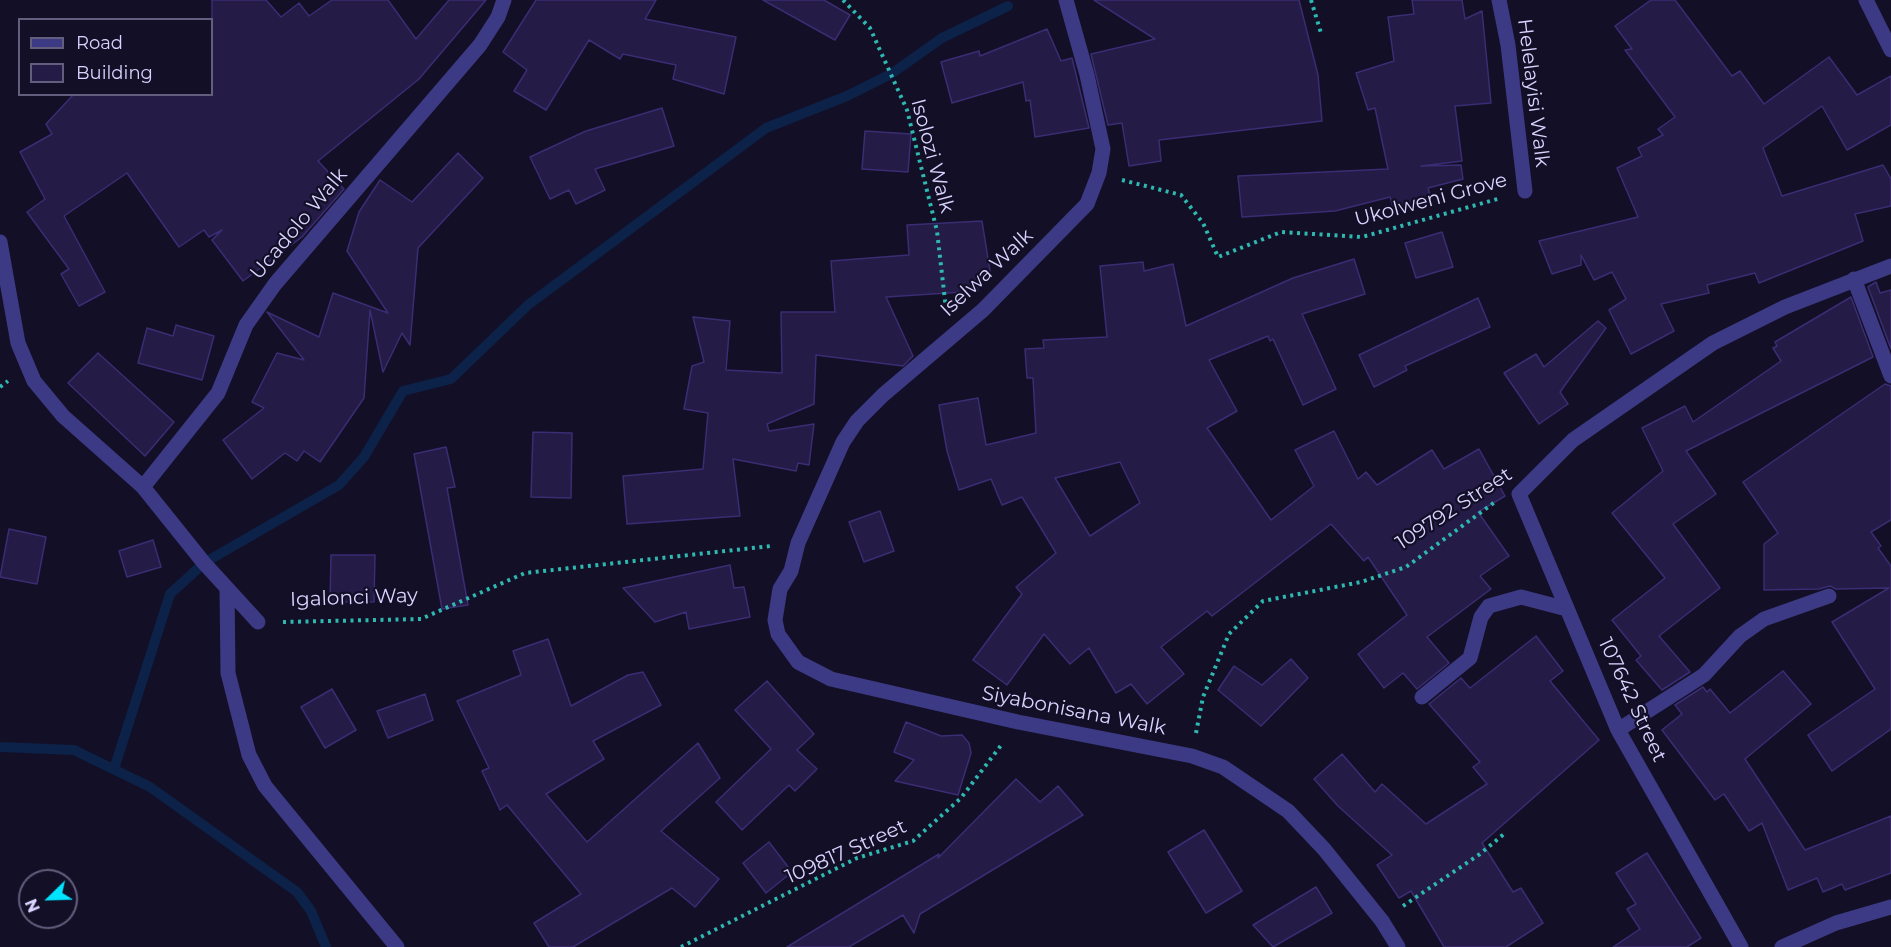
<!DOCTYPE html>
<style>
body{margin:0}
#map{position:relative;width:1891px;height:947px;overflow:hidden;background:#130f26;font-family:Montserrat,sans-serif}
canvas{display:block}
.legend{position:absolute;left:18px;top:18px;width:195px;height:78px;box-sizing:border-box;background:#130f26;border:2px solid #625e7d;margin:0;padding:8px 10px;list-style:none;font-size:18px;color:#d9d4ff}
.legend li{display:flex;align-items:center;gap:12px;height:30px}
.legend b{width:30px;border:2px solid #625e7d}
.north{position:absolute;left:18px;top:869px;width:60px;height:60px;box-sizing:border-box;background:#130f26;border:2px solid #625e7d;border-radius:50%;rotate:247deg;font-size:16px;font-weight:700;line-height:24px;text-align:center;color:#d9d4ff}
.north::after{content:'';display:block;margin:auto;width:21px;height:27px;background:#00e5ff;clip-path:polygon(50% 0,100% 100%,50% 72%,0 100%)}
</style>
<div id="map">
<canvas width="1891" height="947"></canvas>
<ul class="legend">
<li><b style="height:8px;background:#3d3a85"></b>Road</li>
<li><b style="height:16px;background:#241b47"></b>Building</li>
</ul>
<div class="north">N</div>
</div>
<script>
const context = document.querySelector('canvas').getContext('2d');
context.lineJoin = 'round';
function shape(rows) {
  const path = new Path2D();
  for (const r of rows) {
    path.moveTo(r[0], r[1]);
    for (let i = 2; i < r.length; i += 2) path.lineTo(r[i], r[i + 1]);
  }
  return path;
}
function trace(path, color, width, dash) {
  context.strokeStyle = color;
  context.lineWidth = width;
  context.lineCap = dash ? 'butt' : 'round';
  context.setLineDash(dash || []);
  context.stroke(path);
}
function paint(path, color) {
  context.fillStyle = color;
  context.fill(path, 'evenodd');
}
function write(font, color, halo, rows, align = 'center') {
  context.font = font + ' Montserrat,sans-serif';
  context.lineWidth = 4.5;
  context.setLineDash([]);
  context.textBaseline = 'middle';
  context.strokeStyle = halo;
  context.fillStyle = color;
  for (const [text, x, y, turn = 0] of rows) {
    context.save();
    context.translate(x, y);
    context.rotate((+turn || 0) * Math.PI / 180);
    context.textAlign = isNaN(turn) ? turn : align;
    if (halo) context.strokeText(text, 0, 0);
    context.fillText(text, 0, 0);
    context.restore();
  }
}
const stream = shape([
 [0,747,74,750,150,787,297,892,311,911,326,947],
 [114,769,170,594,204,563,339,485,364,457,403,391,451,379,528,305,766,128,847,96,891,74,942,38,1008,6]
]);
const building = shape([
 [212,0,266,0,281,17,299,3,309,16,332,0,388,0,416,39,449,0,486,0,419,79,318,161,344,189,302,237,243,281,212,240,222,230,209,237,204,230,179,247,127,173,64,216,105,292,79,306,61,274,69,269,27,212,45,199,20,152,52,134,46,124,74,94,212,94,212,0],
 [536,0,656,0,645,19,736,37,724,94,673,79,676,65,623,54,620,59,589,40,546,110,514,91,527,70,503,52,536,0],
 [763,0,824,0,850,15,835,40,763,0],
 [1094,0,1299,0,1318,75,1322,121,1159,140,1161,161,1129,166,1122,123,1108,125,1091,54,1155,39,1094,0],
 [1412,0,1462,0,1465,19,1482,11,1491,103,1455,106,1462,161,1421,166,1461,165,1463,179,1428,188,1433,205,1393,207,1390,197,1335,211,1242,217,1238,176,1388,169,1375,108,1368,110,1356,73,1394,61,1388,17,1414,14,1412,0],
 [1651,0,1675,0,1732,76,1740,71,1764,104,1829,57,1857,95,1891,76,1891,125,1847,150,1822,106,1763,148,1782,196,1883,165,1891,179,1891,206,1855,214,1863,241,1759,283,1755,273,1707,285,1709,293,1661,304,1674,331,1631,354,1609,310,1626,299,1612,272,1594,280,1581,255,1581,265,1552,274,1539,241,1638,217,1617,168,1642,156,1638,148,1663,135,1658,129,1675,117,1625,50,1632,49,1615,26,1651,0],
 [1047,29,1061,61,1072,58,1089,128,1035,137,1030,100,1026,101,1023,82,952,103,941,62,979,51,980,56,1047,29],
 [662,108,674,146,595,169,605,190,576,204,569,190,550,199,530,157,586,131,662,108],
 [865,131,911,134,908,172,862,169,865,131],
 [458,153,483,178,418,248,410,345,402,333,383,372,370,310,364,398,320,462,304,451,297,461,285,453,252,479,223,440,264,408,252,402,277,353,304,360,267,312,319,337,333,293,388,313,347,251,359,212,380,180,412,202,458,153],
 [982,221,991,277,976,279,978,291,886,297,913,356,903,366,816,355,814,404,767,424,769,431,814,424,809,465,798,463,796,471,733,459,740,516,627,524,623,476,703,469,708,413,684,409,692,366,704,362,693,317,730,321,726,370,782,373,781,312,835,312,831,261,909,255,907,225,982,221],
 [1442,232,1453,267,1416,278,1405,243,1442,232],
 [1354,259,1365,294,1302,314,1336,389,1303,405,1273,339,1270,341,1268,336,1209,360,1237,411,1207,428,1271,520,1314,486,1295,450,1334,431,1358,479,1366,472,1377,485,1432,450,1444,469,1479,449,1505,496,1478,512,1509,556,1480,576,1491,589,1427,637,1449,663,1417,689,1403,673,1384,688,1358,654,1407,615,1368,557,1364,561,1331,524,1212,616,1207,611,1161,647,1184,674,1147,704,1131,684,1116,693,1089,648,1070,664,1044,634,1007,685,973,660,1022,594,1016,587,1056,553,1022,497,1002,505,991,479,959,490,947,451,939,405,978,398,986,445,1036,433,1033,378,1027,378,1025,349,1044,348,1043,340,1107,337,1100,266,1143,262,1144,271,1173,264,1186,326,1293,278,1354,259],
 [1120,462,1140,503,1090,536,1055,478,1120,462],
 [1876,282,1880,293,1891,290,1891,349,1868,287,1876,282],
 [1851,297,1873,357,1686,451,1716,494,1673,524,1720,588,1659,636,1690,672,1662,690,1636,660,1641,656,1612,620,1665,578,1612,513,1663,471,1642,428,1685,406,1693,422,1781,361,1773,348,1777,346,1775,342,1851,297],
 [1478,298,1490,327,1405,366,1407,370,1374,387,1359,355,1478,298],
 [1598,321,1606,328,1560,392,1568,404,1539,424,1504,373,1536,354,1544,367,1598,321],
 [176,325,214,336,202,380,138,363,147,328,173,336,176,325],
 [98,353,174,422,145,456,68,383,98,353],
 [1885,384,1891,386,1891,520,1871,532,1881,546,1878,548,1891,566,1891,729,1832,771,1808,735,1875,689,1832,622,1889,588,1836,589,1830,586,1819,589,1764,590,1764,544,1778,533,1743,482,1885,384],
 [533,432,572,433,571,498,531,497,533,432],
 [446,447,455,487,447,488,468,605,442,609,414,454,446,447],
 [880,511,894,551,864,562,849,522,880,511],
 [9,529,46,537,37,584,0,577,9,529],
 [153,540,161,567,127,577,119,551,153,540],
 [331,555,375,555,374,602,330,602,331,555],
 [730,565,734,588,744,587,750,617,689,629,686,612,655,622,623,588,730,565],
 [1536,636,1563,671,1550,681,1599,740,1482,843,1513,892,1521,888,1543,923,1506,947,1444,947,1411,891,1399,898,1377,865,1392,855,1338,806,1314,779,1342,754,1375,792,1382,784,1426,824,1487,784,1473,767,1480,762,1429,704,1461,678,1470,688,1536,636],
 [548,639,571,706,628,675,643,672,661,705,593,741,604,759,546,794,587,842,698,743,720,778,661,831,719,879,695,907,672,888,573,947,549,947,534,923,581,894,507,805,500,810,482,771,489,768,457,701,521,675,513,651,548,639],
 [1291,659,1308,678,1261,726,1218,690,1234,666,1262,685,1291,659],
 [1783,671,1811,704,1745,759,1805,850,1891,816,1891,873,1845,890,1842,884,1823,892,1817,878,1788,890,1762,823,1749,831,1724,794,1715,800,1662,730,1682,714,1675,705,1703,687,1707,692,1710,689,1730,713,1783,671],
 [767,681,814,734,797,750,817,769,795,791,789,785,742,830,716,802,771,749,735,710,767,681],
 [332,689,356,730,325,748,301,707,332,689],
 [425,694,433,720,388,738,377,711,425,694],
 [906,722,941,736,962,735,969,743,971,753,958,795,895,781,914,760,894,752,906,722],
 [1016,779,1040,802,1058,786,1083,815,920,914,914,933,903,915,849,947,787,947,939,854,938,858,1016,779],
 [1204,830,1242,891,1206,913,1168,852,1204,830],
 [769,842,792,872,766,893,743,863,769,842],
 [1647,853,1701,938,1687,947,1613,947,1640,929,1627,909,1636,904,1616,873,1647,853],
 [1316,887,1332,913,1273,947,1253,925,1316,887]
]);
const path = shape([
 [843,0,870,28,907,110,937,231,946,309],
 [1311,0,1321,33],
 [1122,180,1181,195,1203,223,1218,257,1281,232,1362,237,1501,198],
 [0,387,8,381],
 [283,622,421,619,525,573,771,546],
 [1196,733,1203,697,1229,634,1263,601,1361,582,1406,567,1495,502],
 [1403,906,1480,854,1504,834],
 [681,947,857,858,913,841,961,798,1002,744]
]);
const minor = shape([
 [1066,0,1087,75,1103,149,1099,173,1087,204,983,310,883,395,857,421,843,442,798,543,791,571,780,589,775,620,778,634,798,662,831,679,1018,722,1192,756,1223,767,1288,811,1324,849,1382,921,1398,947],
 [1499,0,1508,45,1525,191],
 [1866,0,1891,50],
 [0,242,18,343,34,381,63,416,143,487,204,563,258,622],
 [1854,279,1891,376],
 [143,487,218,393,246,325,275,284,480,45,498,17,504,0],
 [227,588,228,673,249,755,265,786,397,947],
 [1422,697,1470,658,1481,617,1489,606,1521,597,1567,609],
 [1618,730,1704,675,1740,636,1764,619,1829,596],
 [1741,947,1618,730,1519,494,1573,440,1713,343,1785,307,1891,266],
 [1782,947,1836,923,1891,907]
]);
const streetNames = [
 ["Helelayisi Walk",1533,93,83],
 ["Isolozi Walk",932,156,75],
 ["Ukolweni Grove",1431,200,-15],
 ["Ucadolo Walk",299,224,-50],
 ["Iselwa Walk",987,273,-43],
 ["109792 Street",1454,509,-33],
 ["Igalonci Way",354,598,-2],
 ["107642 Street",1632,700,65],
 ["Siyabonisana Walk",1074,711,11],
 ["109817 Street",846,852,-24]
];
trace(stream, '#0c2248', 10);
paint(building, '#241b47');
trace(building, '#3b2d73', 1.5);
trace(path, '#2fb8b0', 4, [3, 4.5]);
trace(minor, '#3d3a85', 15);
write('20px', '#d9d4ff', '#130f26', streetNames);
</script>
